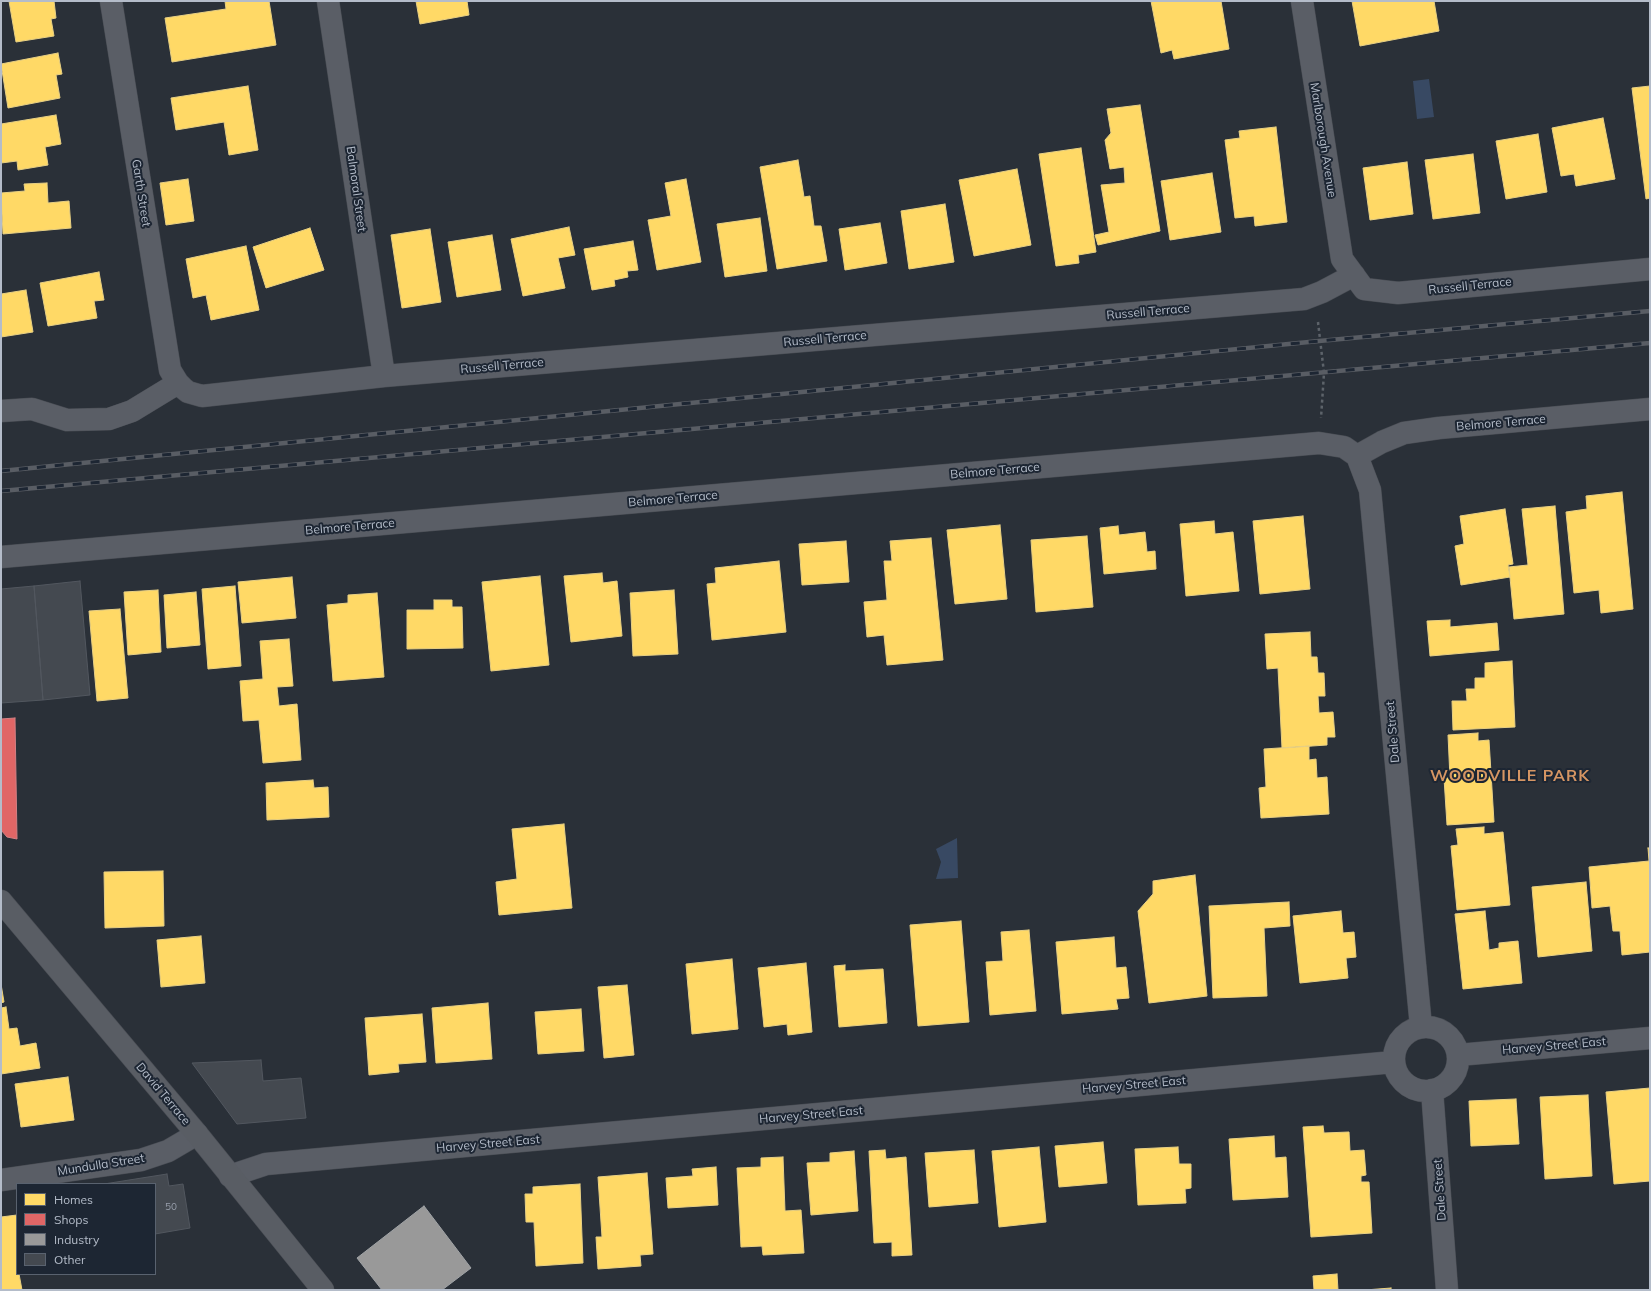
<!DOCTYPE html>
<style>
body{margin:0}
#map{position:relative;width:1651px;height:1291px;overflow:hidden;background:#2a3038;font-family:Mulish,sans-serif}
canvas{display:block}
.frame{position:absolute;inset:0;border:2px solid #b4bcc9;pointer-events:none}
.legend{position:absolute;left:16px;top:1183px;width:140px;height:92px;box-sizing:border-box;background:#1d2633;border:1px solid #59626f;margin:0;padding:5px 7px;list-style:none;font-size:12px;color:#b4bcc9}
.legend li{display:flex;align-items:center;gap:8px;height:20px}
.legend b{width:20px;border:1px solid #59626f}
</style>
<div id="map">
<canvas width="1651" height="1291"></canvas>
<div class="frame"></div>
<ul class="legend">
<li><b style="height:11px;background:#ffd966"></b>Homes</li>
<li><b style="height:11px;background:#e06666"></b>Shops</li>
<li><b style="height:11px;background:#999"></b>Industry</li>
<li><b style="height:11px;background:#444950"></b>Other</li>
</ul>
</div>
<script>
const context = document.querySelector('canvas').getContext('2d');
context.lineJoin = 'round';
function paint(path, color) {
  context.fillStyle = color;
  context.fill(path, 'evenodd');
}
function shape(rows) {
  const path = new Path2D();
  for (const r of rows) {
    if (r.length === 3) {
      path.moveTo(r[0] + r[2], r[1]);
      path.arc(r[0], r[1], r[2], 0, 2 * Math.PI);
      continue;
    }
    path.moveTo(r[0], r[1]);
    for (let i = 2; i < r.length; i += 2) path.lineTo(r[i], r[i + 1]);
  }
  return path;
}
function trace(path, color, width, dash) {
  context.strokeStyle = color;
  context.lineWidth = width;
  context.lineCap = dash ? 'butt' : 'round';
  context.setLineDash(dash || []);
  context.stroke(path);
}
function write(font, color, halo, rows, align = 'center') {
  context.font = font + ' Mulish,sans-serif';
  context.lineWidth = 4;
  context.setLineDash([]);
  context.textBaseline = 'middle';
  context.strokeStyle = halo;
  context.fillStyle = color;
  for (const [text, x, y, turn = 0] of rows) {
    context.save();
    context.translate(x, y);
    context.rotate((+turn || 0) * Math.PI / 180);
    context.textAlign = isNaN(turn) ? turn : align;
    if (halo) context.strokeText(text, 0, 0);
    context.fillText(text, 0, 0);
    context.restore();
  }
}
const water = shape([
 [1429,79,1434,117,1417,119,1413,81],
 [957,838,958,878,936,879,941,862,936,849]
]);
const homes = shape([
 [9,1,54,1,56,18,51,19,54,36,16,42,9,1],
 [225,1,269,1,276,45,172,62,165,18,226,9,225,1],
 [416,1,467,1,469,15,420,24,416,1],
 [1151,1,1221,1,1229,49,1174,59,1172,50,1161,53,1151,1],
 [1352,1,1434,1,1439,31,1360,46,1352,1],
 [58,53,62,74,56,75,60,98,8,108,1,64,58,53],
 [248,86,258,150,229,155,224,122,176,130,171,98,248,86],
 [1650,86,1650,198,1646,199,1632,88,1650,86],
 [1140,105,1160,231,1098,245,1095,235,1109,232,1101,185,1125,183,1124,167,1110,169,1105,140,1111,133,1107,109,1140,105],
 [56,115,61,144,45,147,48,165,18,170,17,161,1,163,1,124,56,115],
 [1603,118,1615,179,1576,186,1574,174,1561,176,1552,128,1603,118],
 [1276,127,1287,222,1255,226,1254,216,1235,218,1225,140,1240,138,1239,131,1276,127],
 [1538,134,1547,192,1506,199,1496,141,1538,134],
 [1081,148,1096,252,1078,255,1079,263,1056,266,1039,154,1081,148],
 [1473,154,1480,213,1433,219,1425,160,1473,154],
 [798,160,804,197,810,196,814,226,821,226,827,261,777,269,760,167,798,160],
 [1407,162,1413,214,1370,220,1363,168,1407,162],
 [1017,169,1031,245,974,256,959,180,1017,169],
 [1212,173,1221,232,1170,240,1161,181,1212,173],
 [188,179,194,221,166,225,160,183,188,179],
 [686,179,701,262,657,270,648,220,671,216,665,183,686,179],
 [47,183,48,203,69,201,71,228,3,234,1,193,25,191,24,184,47,183],
 [945,204,954,262,909,269,901,211,945,204],
 [760,218,767,271,725,277,717,224,760,218],
 [880,223,887,263,845,270,839,229,880,223],
 [569,227,575,255,558,258,565,288,523,296,511,239,569,227],
 [310,228,324,270,266,288,253,247,310,228],
 [430,229,441,302,402,308,391,235,430,229],
 [492,235,501,290,457,297,448,242,492,235],
 [633,241,638,270,627,271,628,277,614,280,615,286,592,290,584,249,633,241],
 [246,246,259,310,211,320,206,295,193,298,186,259,246,246],
 [99,272,104,300,94,301,97,318,48,326,40,283,99,272],
 [26,290,33,332,1,337,1,294,26,290],
 [1622,492,1633,609,1601,613,1599,590,1574,593,1566,512,1587,509,1586,496,1622,492],
 [1555,506,1564,614,1514,619,1509,567,1528,565,1522,509,1555,506],
 [1505,509,1513,564,1508,565,1510,577,1461,585,1455,546,1464,544,1460,516,1505,509],
 [1303,516,1310,589,1260,594,1253,521,1303,516],
 [1214,521,1215,534,1233,532,1239,591,1186,596,1180,524,1214,521],
 [1000,525,1007,599,955,604,947,530,1000,525],
 [1118,526,1119,535,1145,532,1147,552,1155,551,1156,569,1104,574,1100,528,1118,526],
 [1087,536,1093,607,1036,612,1031,540,1087,536],
 [931,538,943,660,887,665,884,635,867,637,864,602,887,600,884,561,892,561,890,541,931,538],
 [846,541,849,582,802,585,799,544,846,541],
 [779,561,786,632,712,640,707,584,716,583,715,568,779,561],
 [602,573,603,583,617,581,622,636,571,642,564,576,602,573],
 [540,576,549,665,491,671,482,582,540,576],
 [292,577,296,618,242,623,238,582,292,577],
 [235,586,241,666,208,669,202,589,235,586],
 [158,590,161,652,128,655,124,592,158,590],
 [674,590,678,654,633,656,630,593,674,590],
 [196,592,200,645,167,648,164,595,196,592],
 [377,593,384,677,333,681,327,605,348,603,348,595,377,593],
 [434,600,452,600,452,607,462,607,463,648,407,649,407,610,434,610,434,600],
 [120,609,128,698,97,701,89,611,120,609],
 [1450,620,1450,627,1497,623,1499,650,1430,656,1427,621,1450,620],
 [1310,632,1311,657,1317,657,1318,673,1324,673,1325,696,1318,696,1319,713,1333,712,1335,737,1327,737,1327,745,1282,748,1278,668,1267,669,1265,634,1310,632],
 [289,639,293,686,277,687,279,706,297,704,301,760,263,763,259,720,243,721,240,681,263,679,260,641,289,639],
 [1512,661,1515,727,1453,730,1452,701,1467,701,1466,689,1475,689,1475,678,1485,678,1485,663,1512,661],
 [1478,733,1478,741,1489,740,1494,822,1447,825,1444,778,1450,778,1448,735,1478,733],
 [1309,746,1309,760,1316,759,1317,778,1327,777,1329,814,1261,818,1259,788,1266,787,1264,749,1309,746],
 [313,780,314,788,328,787,329,817,267,820,266,783,313,780],
 [564,824,572,908,499,915,496,882,517,879,512,829,564,824],
 [1484,827,1484,834,1503,832,1510,905,1457,910,1451,846,1458,845,1456,829,1484,827],
 [1648,848,1650,848,1650,952,1622,955,1620,931,1613,931,1610,906,1592,908,1589,867,1649,861,1648,848],
 [163,871,164,926,105,928,104,872,163,871],
 [1195,875,1207,996,1149,1003,1138,911,1153,894,1153,881,1195,875],
 [1586,882,1592,951,1538,957,1532,887,1586,882],
 [1289,902,1290,926,1264,928,1267,996,1213,998,1209,906,1289,902],
 [1341,911,1343,933,1354,932,1356,957,1346,958,1348,978,1300,983,1293,916,1341,911],
 [1485,911,1489,950,1499,948,1499,943,1518,941,1522,983,1463,989,1455,914,1485,911],
 [961,921,969,1022,918,1026,910,925,961,921],
 [1029,930,1036,1011,990,1015,986,962,1003,961,1001,932,1029,930],
 [201,936,205,983,161,987,157,940,201,936],
 [1114,937,1116,968,1126,967,1129,998,1116,999,1118,1009,1062,1014,1056,942,1114,937],
 [732,959,738,1029,692,1034,686,964,732,959],
 [806,963,812,1032,788,1035,787,1024,764,1027,758,968,806,963],
 [845,965,845,971,883,969,887,1023,839,1027,834,966,845,965],
 [1,984,4,1002,1,1003,1,984],
 [627,985,634,1055,604,1058,598,987,627,985],
 [488,1003,492,1059,436,1063,432,1008,488,1003],
 [6,1007,9,1029,17,1028,20,1046,36,1043,40,1068,1,1074,1,1008,6,1007],
 [581,1009,584,1051,538,1054,535,1012,581,1009],
 [422,1014,426,1062,398,1064,399,1072,369,1075,365,1018,422,1014],
 [68,1077,74,1120,21,1127,15,1084,68,1077],
 [1650,1088,1650,1181,1614,1184,1606,1092,1650,1088],
 [1588,1095,1592,1176,1545,1179,1540,1097,1588,1095],
 [1516,1099,1519,1144,1471,1146,1469,1101,1516,1099],
 [1323,1126,1324,1133,1349,1132,1350,1151,1364,1150,1366,1175,1361,1176,1361,1182,1369,1182,1372,1233,1311,1237,1303,1127,1323,1126],
 [1274,1136,1275,1158,1286,1157,1288,1197,1233,1200,1229,1139,1274,1136],
 [1103,1142,1107,1183,1059,1187,1055,1146,1103,1142],
 [1039,1147,1046,1222,999,1227,992,1151,1039,1147],
 [1178,1147,1179,1164,1191,1164,1191,1188,1185,1189,1186,1203,1138,1205,1135,1149,1178,1147],
 [885,1150,886,1159,906,1157,912,1255,892,1256,892,1242,874,1243,869,1151,885,1150],
 [974,1150,978,1203,929,1207,925,1153,974,1150],
 [854,1151,858,1211,811,1215,807,1163,830,1162,830,1153,854,1151],
 [783,1157,785,1211,801,1210,804,1253,763,1255,762,1246,741,1247,737,1168,761,1167,761,1158,783,1157],
 [716,1167,718,1205,668,1208,666,1178,693,1176,692,1169,716,1167],
 [647,1173,653,1254,640,1255,641,1266,598,1269,596,1237,602,1237,598,1177,647,1173],
 [580,1184,583,1263,536,1266,534,1222,526,1222,525,1194,533,1194,533,1187,580,1184],
 [17,1215,17,1274,19,1274,22,1290,1,1290,1,1217,17,1215],
 [1337,1274,1338,1290,1314,1290,1313,1276,1337,1274],
 [1391,1288,1391,1290,1365,1290,1391,1288]
]);
const shops = shape([
 [15,718,17,839,7,837,1,830,1,719,15,718]
]);
const industry = shape([
 [424,1206,471,1268,442,1290,382,1290,357,1258,424,1206]
]);
const building = shape([
 [80,581,90,695,43,700,34,586,80,581],
 [34,586,43,700,1,703,1,589,34,586],
 [261,1060,263,1081,301,1078,306,1118,237,1124,192,1063,261,1060],
 [167,1174,169,1186,183,1184,190,1228,155,1234,155,1184,104,1184,167,1174]
]);
const path = shape([
 [1318,322,1324,373,1321,418]
]);
const minor = shape([
 [111,1,170,370,178,383,183,388,188,392,202,396,384,376,1304,299,1322,292,1354,275],
 [328,1,384,376],
 [1302,1,1342,259,1364,289,1398,293,1650,269],
 [1,411,32,409,67,420,109,419,132,411,178,383],
 [1357,456,1382,442,1404,433,1439,428,1650,409],
 [1,557,1319,443,1344,447,1357,456,1370,490,1421,1027],
 [1426,1059,32],
 [1458,1055,1650,1038],
 [1432,1090,1447,1290],
 [230,1176,266,1164,1394,1062],
 [1,1180,141,1160,168,1151,197,1134]
]);
const secondary = shape([
 [1,901,197,1134,323,1290]
]);
const rail = shape([
 [1,471,1319,341,1650,311],
 [1,491,1650,343]
]);
const numberNames = [
 ["50",171,1207]
];
const streetNames = [
 ["Marlborough Avenue",1323,140,81],
 ["Balmoral Street",356,189,82],
 ["Garth Street",141,193,81],
 ["Russell Terrace",1470,286,-6],
 ["Russell Terrace",1148,312,-5],
 ["Russell Terrace",825,339,-5],
 ["Russell Terrace",502,366,-5],
 ["Belmore Terrace",1501,423,-5],
 ["Belmore Terrace",995,471,-5],
 ["Belmore Terrace",673,499,-5],
 ["Belmore Terrace",350,527,-5],
 ["Dale Street",1393,732,-95],
 ["Harvey Street East",1554,1046,-5],
 ["Harvey Street East",1134,1085,-5],
 ["David Terrace",163,1094,50],
 ["Harvey Street East",811,1115,-5],
 ["Harvey Street East",488,1144,-5],
 ["Mundulla Street",101,1165,-9],
 ["Dale Street",1440,1190,-94]
];
const districtNames = [
 ["WOODVILLE PARK",1510,776]
];
paint(water, '#384963');
paint(homes, '#ffd966');
trace(homes, '#e8d084', 1);
paint(shops, '#e06666');
trace(shops, '#d38084', 1);
paint(industry, '#999');
trace(industry, '#a1a4a7', 1);
paint(building, '#444950');
trace(building, '#52575f', 1);
trace(minor, '#484c53', 23);
trace(secondary, '#484c53', 23);
trace(path, '#5d636a', 2.5, [3, 3]);
trace(minor, '#5a5e66', 22);
trace(secondary, '#595d64', 22);
trace(rail, '#595d64', 4.5);
trace(rail, '#1d2633', 3, [9]);
write('10px', '#989fab', null, numberNames);
write('12px', '#b4bcc9', '#1d2633', streetNames);
context.letterSpacing = '1px';
write('bold 16px', '#d59563', '#1d2633', districtNames);
context.letterSpacing = '0px';
</script>
